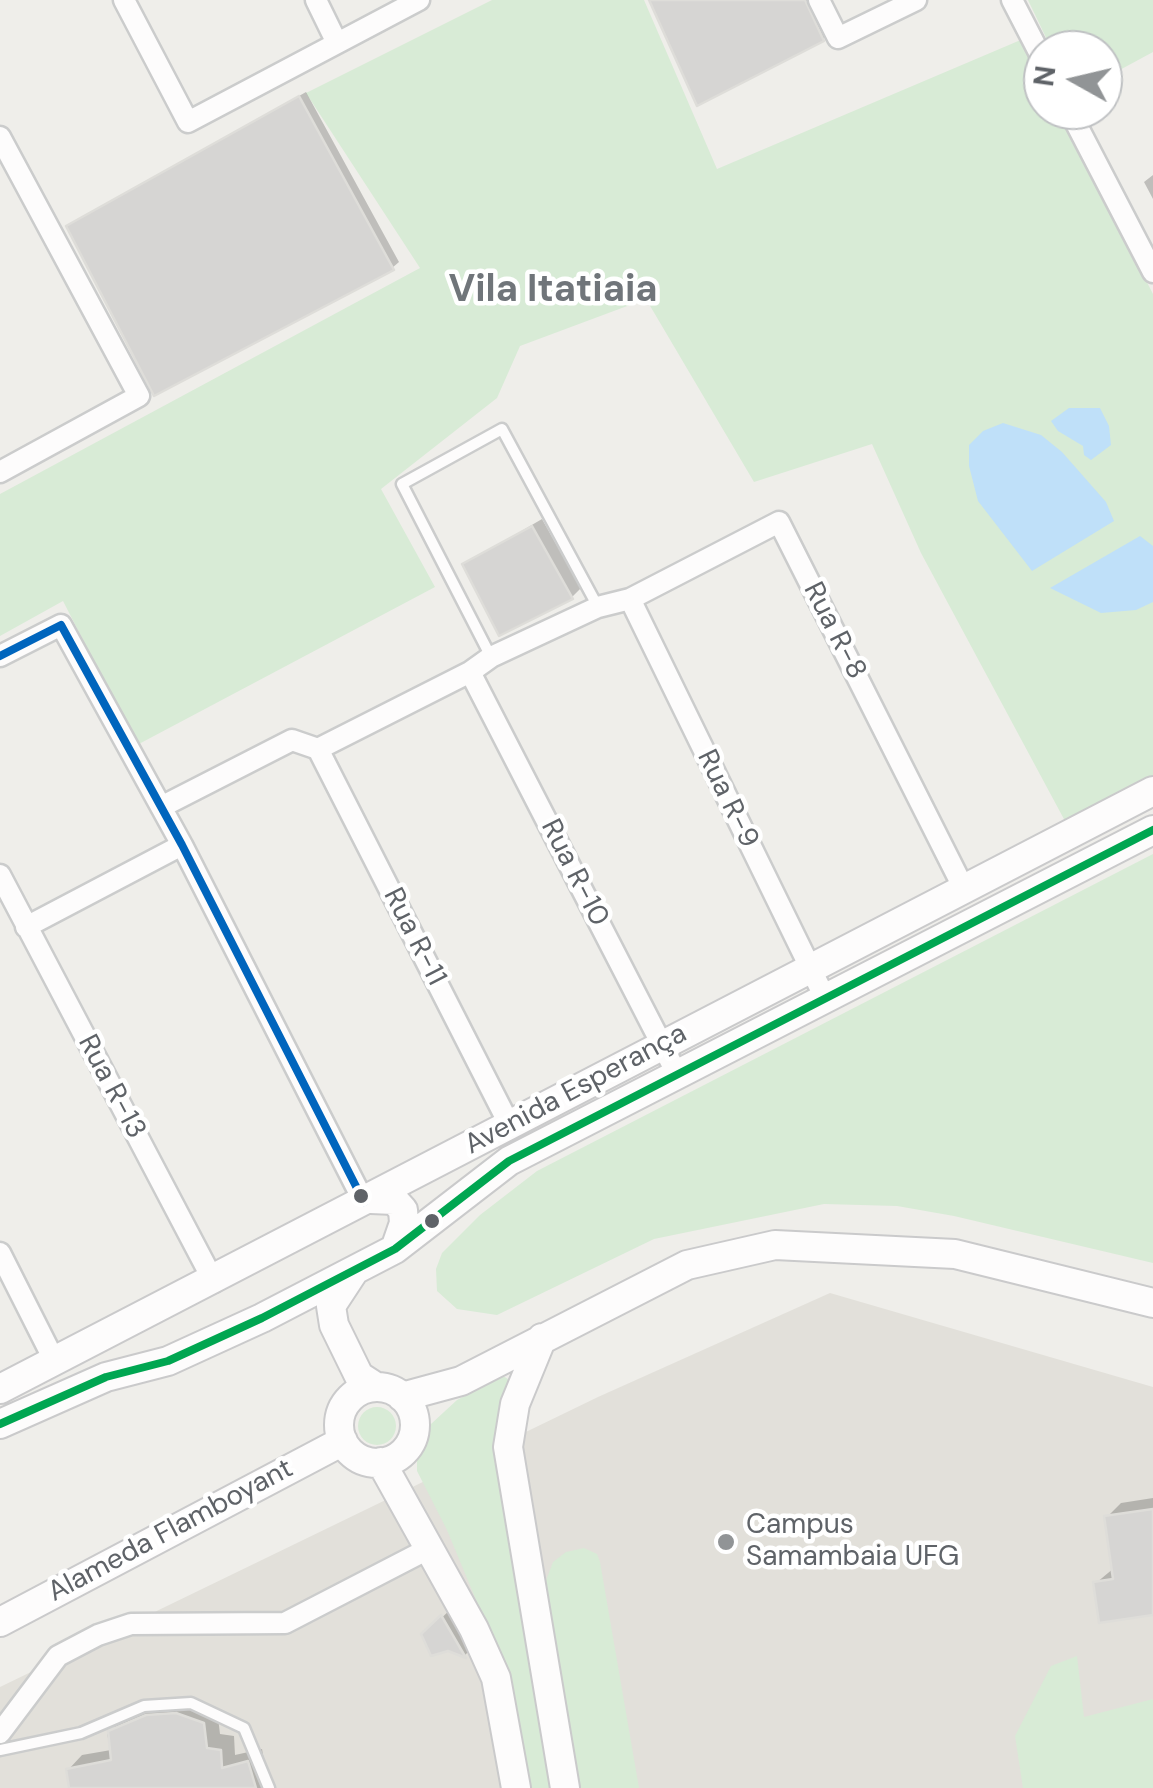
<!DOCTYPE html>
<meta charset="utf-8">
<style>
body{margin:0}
#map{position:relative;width:1153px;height:1788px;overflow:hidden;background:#efeeea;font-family:"DM Sans",sans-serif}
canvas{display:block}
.north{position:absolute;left:1023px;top:30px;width:100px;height:100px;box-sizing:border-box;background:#fff;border:2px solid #bfc1c3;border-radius:50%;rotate:278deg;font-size:28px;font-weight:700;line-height:40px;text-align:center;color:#5f6368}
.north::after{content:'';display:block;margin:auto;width:35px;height:45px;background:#919496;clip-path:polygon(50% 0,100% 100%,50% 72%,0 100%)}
</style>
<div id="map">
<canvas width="1153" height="1788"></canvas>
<div class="north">N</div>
</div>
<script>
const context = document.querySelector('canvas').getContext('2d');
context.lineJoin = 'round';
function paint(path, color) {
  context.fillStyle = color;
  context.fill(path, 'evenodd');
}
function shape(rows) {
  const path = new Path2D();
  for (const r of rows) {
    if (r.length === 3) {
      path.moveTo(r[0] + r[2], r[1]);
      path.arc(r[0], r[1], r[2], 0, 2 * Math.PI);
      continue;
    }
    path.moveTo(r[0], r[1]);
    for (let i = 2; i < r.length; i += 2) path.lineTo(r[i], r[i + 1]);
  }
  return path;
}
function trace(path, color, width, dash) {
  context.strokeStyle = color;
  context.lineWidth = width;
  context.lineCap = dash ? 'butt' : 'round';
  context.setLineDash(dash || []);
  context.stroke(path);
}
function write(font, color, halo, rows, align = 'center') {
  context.font = font + ' "DM Sans",sans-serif';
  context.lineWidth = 9;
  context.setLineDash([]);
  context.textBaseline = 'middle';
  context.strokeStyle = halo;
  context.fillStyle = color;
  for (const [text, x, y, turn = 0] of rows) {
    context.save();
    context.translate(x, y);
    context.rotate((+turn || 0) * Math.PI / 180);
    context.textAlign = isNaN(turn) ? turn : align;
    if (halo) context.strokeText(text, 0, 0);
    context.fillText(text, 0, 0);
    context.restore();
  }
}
const education = shape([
 [830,1293,1153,1387,1153,1788,0,1788,0,1687,598,1397]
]);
const green = shape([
 [492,0,644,0,717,169,1023,39,1043,78,1043,110,1059,110,1153,294,1153,775,1065,821,921,553,872,444,754,482,646,299,520,346,497,398,381,489,435,587,137,745,63,601,0,636,0,494,420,268,306,93],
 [1028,0,1153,0,1153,52,1103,79,1103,50,1052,50],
 [1153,854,1153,1263,954,1216,897,1206,824,1204,654,1239,497,1315,457,1309,437,1291,436,1269,442,1253,480,1215,537,1171],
 [503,1376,508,1379,555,1788,527,1788,496,1648,447,1530,417,1471,417,1453,431,1424,457,1400],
 [377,1426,19],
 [584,1548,597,1554,600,1562,639,1788,577,1788,542,1591,553,1562,566,1552],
 [1077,1656,1084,1717,1153,1699,1153,1788,1023,1788,1015,1736,1051,1666]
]);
const water = shape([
 [1069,408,1100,408,1109,426,1111,445,1091,460,1084,455,1083,446,1058,431,1051,421],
 [1003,423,1041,435,1062,452,1106,502,1114,521,1032,571,978,501,969,466,969,445,983,431],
 [1140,536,1153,546,1153,602,1136,610,1101,613,1050,588]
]);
const shadow = shape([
 [652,0,817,0,832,30,823,39],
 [306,92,399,262,392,268,70,226],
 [1153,175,1153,199,1144,182],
 [542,519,581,588,572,597,465,564],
 [1153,1498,1153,1613,1096,1583,1114,1568,1107,1517,1121,1503],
 [456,1604,479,1641,465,1655,424,1635],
 [191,1700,217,1709,220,1734,234,1736,235,1755,262,1749,269,1788,71,1788,68,1770,82,1755,111,1750,107,1734,122,1720,162,1701]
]);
const building = shape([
 [649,0,805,0,824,41,697,106,649,0],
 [299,96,394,270,154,396,66,226,299,96],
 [532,526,573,599,499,636,462,564,532,526],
 [1153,1509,1153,1615,1099,1623,1093,1582,1113,1579,1104,1516,1153,1509],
 [441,1615,466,1658,448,1651,431,1656,421,1634,441,1615],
 [176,1713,204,1723,207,1748,221,1750,222,1768,248,1761,256,1788,69,1788,66,1769,111,1760,108,1731,146,1715,176,1713]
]);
const lane = shape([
 [491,657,402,484,502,429,598,607],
 [0,1750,81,1733,144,1706,191,1703,244,1728,269,1788]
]);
const street = shape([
 [124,0,188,122,419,0],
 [316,0,337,43],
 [819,0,838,38,916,0],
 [1012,0,1043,60],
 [1069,110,1153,272],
 [0,137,139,396,0,472],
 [630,599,825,998],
 [0,656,61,625,182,845,364,1202],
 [470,672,677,1074],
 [318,749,509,1124],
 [161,807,292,740,318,749,470,672,491,657,598,607,630,599,779,522,964,889],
 [0,875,214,1282],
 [26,927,182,845],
 [0,1253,54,1360],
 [0,1733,58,1656,98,1635,131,1624,285,1623,428,1549]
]);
const secondary = shape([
 [371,1199,394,1200,403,1210,404,1223,395,1249],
 [354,1271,331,1306,334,1325,359,1376,376,1387],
 [542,1338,515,1404,508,1447,565,1788],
 [377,1425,38],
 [0,1389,1153,791],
 [402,1397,461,1381,687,1265,775,1245,955,1254,1153,1303],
 [0,1424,106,1377,168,1361,262,1318,395,1249,509,1161,1153,830],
 [381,1462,474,1629,496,1678,516,1788],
 [0,1622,343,1441]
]);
const bus1 = shape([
 [0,1424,106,1377,168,1361,262,1318,395,1249,509,1161,1153,830]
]);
const bus2 = shape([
 [0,656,61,625,182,845,364,1202]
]);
const markers = [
 [361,1196,9,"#5f6368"],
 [432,1221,9,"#5f6368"],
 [726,1542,10,"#919496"]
];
const streetNames = [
 ["Rua R-8",834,631,63],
 ["Rua R-9",727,799,64],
 ["Rua R-10",574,873,63],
 ["Rua R-11",414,937,63],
 ["Rua R-13",111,1087,62],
 ["Avenida Esperança",576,1090,-28],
 ["Alameda Flamboyant",171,1531,-28]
];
const poiNames = [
 ["Campus",746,1526],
 ["Samambaia UFG",746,1558]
];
const districtNames = [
 ["Vila Itatiaia",553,291]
];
paint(education, '#e2e0da');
paint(green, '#d8ebd6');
paint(water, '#bfe0f9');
paint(shadow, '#0003');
paint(building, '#d6d5d3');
trace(building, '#deddd9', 2.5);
trace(lane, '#cbcccc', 15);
trace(street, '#cbcccc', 25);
trace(secondary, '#cacacb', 32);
trace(lane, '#fdfcfc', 10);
trace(street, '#fdfcfc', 20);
trace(secondary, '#fdfcfc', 28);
trace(bus1, '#00a651', 8);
trace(bus2, '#0065bd', 8);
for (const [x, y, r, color] of markers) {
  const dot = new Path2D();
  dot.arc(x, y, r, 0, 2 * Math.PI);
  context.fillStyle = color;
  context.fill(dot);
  trace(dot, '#fff', 4);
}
write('28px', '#5f6368', '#fff', streetNames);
write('28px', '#5f6368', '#fff', poiNames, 'left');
write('bold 38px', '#70757a', '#fff', districtNames);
</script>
